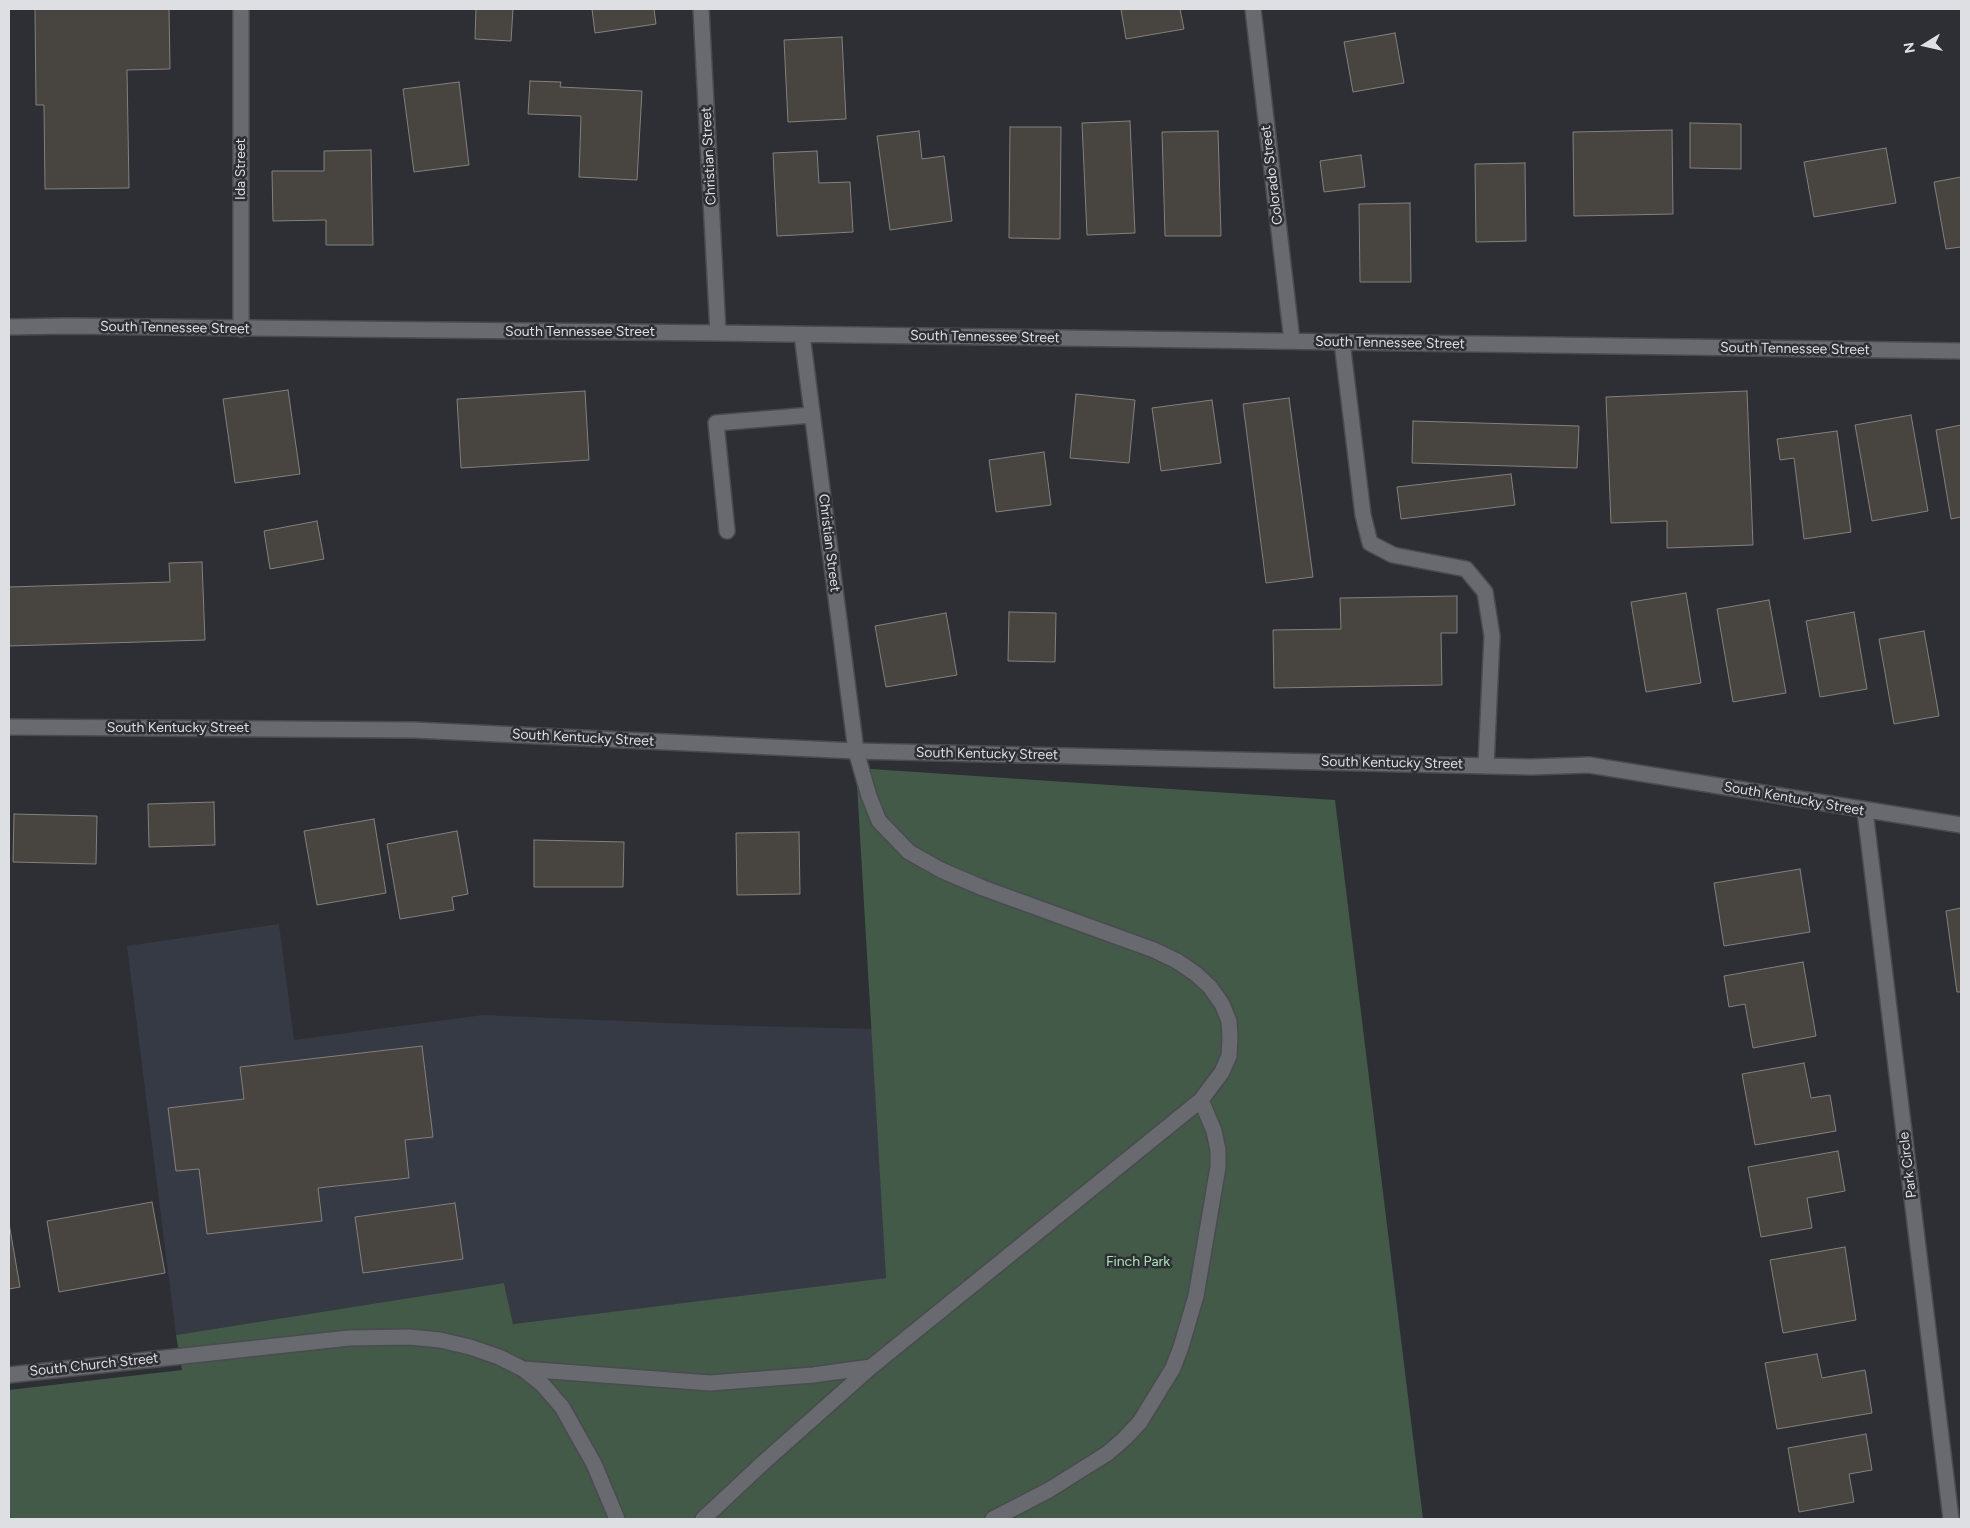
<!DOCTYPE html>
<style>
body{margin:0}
#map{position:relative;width:1970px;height:1528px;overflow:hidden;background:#2d2f34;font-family:Figtree,sans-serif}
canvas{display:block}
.frame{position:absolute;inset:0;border:10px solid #dedfe2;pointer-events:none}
.north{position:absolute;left:1900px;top:20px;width:50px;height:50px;-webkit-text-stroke:4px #2d2f34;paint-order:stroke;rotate:260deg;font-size:14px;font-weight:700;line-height:20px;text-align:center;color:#dedfe2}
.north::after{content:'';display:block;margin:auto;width:18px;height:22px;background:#dedfe2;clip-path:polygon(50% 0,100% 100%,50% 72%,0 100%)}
</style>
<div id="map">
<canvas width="1970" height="1528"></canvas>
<div class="frame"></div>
<div class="north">N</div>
</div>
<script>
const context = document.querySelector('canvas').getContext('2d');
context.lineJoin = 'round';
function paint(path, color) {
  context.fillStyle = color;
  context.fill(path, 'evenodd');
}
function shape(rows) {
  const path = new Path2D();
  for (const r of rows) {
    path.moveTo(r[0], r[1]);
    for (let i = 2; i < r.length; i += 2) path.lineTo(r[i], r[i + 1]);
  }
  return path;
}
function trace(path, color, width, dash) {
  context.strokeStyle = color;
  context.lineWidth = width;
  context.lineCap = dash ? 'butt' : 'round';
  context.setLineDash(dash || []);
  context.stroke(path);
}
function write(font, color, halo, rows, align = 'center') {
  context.font = font + ' Figtree,sans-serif';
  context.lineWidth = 5;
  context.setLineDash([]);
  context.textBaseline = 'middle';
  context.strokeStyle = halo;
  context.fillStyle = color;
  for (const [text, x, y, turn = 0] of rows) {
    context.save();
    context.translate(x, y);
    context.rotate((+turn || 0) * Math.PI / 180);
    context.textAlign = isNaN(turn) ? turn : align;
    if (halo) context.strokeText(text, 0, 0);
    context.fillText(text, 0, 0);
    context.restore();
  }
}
const built = shape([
 [279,924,294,1040,483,1015,715,1025,872,1029,887,1278,513,1324,504,1283,176,1335,127,946]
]);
const green = shape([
 [856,768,1335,800,1423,1519,9,1519,9,1390,182,1370,176,1335,504,1283,513,1324,886,1278]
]);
const building = shape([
 [35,9,169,9,170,69,127,70,129,188,45,189,44,105,36,105,35,9],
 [476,9,513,9,511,41,475,39,476,9],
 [592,9,654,9,656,24,595,33,592,9],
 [1121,9,1180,9,1184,29,1126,39,1121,9],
 [1395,33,1404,83,1353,92,1344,42,1395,33],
 [842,37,846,119,788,122,784,40,842,37],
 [530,81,561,82,560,87,642,91,637,180,579,177,581,116,528,114,530,81],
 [459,82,469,165,414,172,403,89,459,82],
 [1130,121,1135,233,1087,235,1082,123,1130,121],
 [1690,123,1741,124,1741,169,1690,168,1690,123],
 [1010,127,1061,127,1060,239,1009,238,1010,127],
 [1672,130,1673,214,1574,216,1573,132,1672,130],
 [919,131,922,159,944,156,952,221,890,230,877,136,919,131],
 [1218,131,1221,236,1165,236,1162,132,1218,131],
 [1886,148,1896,203,1814,217,1804,162,1886,148],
 [371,150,373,245,326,245,326,220,273,221,272,171,324,171,324,151,371,150],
 [817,151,819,183,850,182,853,232,777,236,773,153,817,151],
 [1361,155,1365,187,1324,192,1320,161,1361,155],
 [1525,163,1526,241,1476,242,1475,164,1525,163],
 [1961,177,1961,247,1946,249,1934,182,1961,177],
 [1410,203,1411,282,1360,282,1359,204,1410,203],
 [288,390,300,474,235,483,223,399,288,390],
 [585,391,589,460,461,468,457,399,585,391],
 [1747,391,1753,545,1667,548,1667,521,1611,523,1606,397,1747,391],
 [1076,394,1135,400,1129,463,1070,458,1076,394],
 [1289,398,1313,577,1266,583,1243,404,1289,398],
 [1212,400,1221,463,1161,471,1152,408,1212,400],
 [1911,415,1928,511,1872,521,1855,425,1911,415],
 [1413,421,1579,426,1577,468,1412,463,1413,421],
 [1961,425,1961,517,1951,519,1936,430,1961,425],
 [1837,431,1851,532,1804,539,1794,458,1780,460,1777,439,1837,431],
 [1044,452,1051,505,996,512,989,460,1044,452],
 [1511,474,1515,505,1401,519,1397,487,1511,474],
 [317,521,324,559,270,569,264,531,317,521],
 [202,562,205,640,9,646,9,587,170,582,169,563,202,562],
 [1686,593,1701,683,1646,692,1631,602,1686,593],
 [1457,596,1457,633,1441,633,1442,685,1274,688,1273,630,1341,629,1340,598,1457,596],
 [1769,600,1786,693,1733,702,1717,609,1769,600],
 [1009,612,1056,613,1055,662,1008,661,1009,612],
 [1854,612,1867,689,1820,697,1806,621,1854,612],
 [946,613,957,675,886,687,875,626,946,613],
 [1924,631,1939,716,1894,724,1879,639,1924,631],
 [214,802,215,845,149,847,148,804,214,802],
 [14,814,97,816,96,864,13,862,14,814],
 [374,819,386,893,317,905,304,831,374,819],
 [457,831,468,894,452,897,454,910,400,919,387,844,457,831],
 [799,832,800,894,737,895,736,833,799,832],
 [534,840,624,842,623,887,534,887,534,840],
 [1800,869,1810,932,1724,946,1714,883,1800,869],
 [1961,908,1961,992,1957,992,1946,911,1961,908],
 [1803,962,1816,1036,1753,1048,1745,1004,1729,1007,1724,976,1803,962],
 [422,1046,433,1137,405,1140,409,1178,318,1188,322,1221,207,1234,199,1169,176,1171,168,1108,244,1099,240,1067,422,1046],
 [1804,1063,1811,1098,1830,1095,1836,1131,1755,1145,1742,1074,1804,1063],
 [1838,1151,1845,1191,1807,1198,1812,1228,1761,1237,1748,1167,1838,1151],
 [152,1202,165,1273,59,1292,47,1221,152,1202],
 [455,1203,463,1259,363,1273,355,1217,455,1203],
 [9,1223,20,1287,9,1289,9,1223],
 [1845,1247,1856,1320,1783,1333,1770,1260,1845,1247],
 [1817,1354,1822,1378,1865,1370,1872,1413,1777,1429,1765,1363,1817,1354],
 [1866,1434,1872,1470,1849,1474,1854,1502,1799,1512,1788,1448,1866,1434]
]);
const minor = shape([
 [241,9,241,329],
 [701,9,718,333],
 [1253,9,1292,341],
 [9,327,67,326,718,333,1961,351],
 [1342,342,1363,515,1370,543,1393,555,1466,569,1485,592,1492,636,1486,765],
 [727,531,716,423,812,415],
 [9,727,414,730,856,751,1531,767,1589,765,1961,825],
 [1865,811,1951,1519],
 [523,1369,710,1383,813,1375,871,1367],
 [9,1375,349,1338,409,1337,440,1340,470,1347,499,1357,523,1369,543,1385,562,1407,594,1464,617,1519],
 [703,1519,764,1462,871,1367,1201,1100,1222,1072,1229,1056,1230,1037,1229,1021,1222,1004,1210,987,1196,974,1177,961,1154,950,983,888,941,870,909,852,879,821,869,796,856,751,802,335],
 [993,1519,1049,1490,1108,1453,1125,1438,1140,1422,1173,1368,1181,1347,1196,1296,1218,1167,1218,1150,1214,1131,1201,1100]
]);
const streetNames = [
 ["Christian Street",709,156,-93],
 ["Ida Street",241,169,-90],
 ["Colorado Street",1272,175,-97],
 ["South Tennessee Street",175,328,1],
 ["South Tennessee Street",580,332],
 ["South Tennessee Street",985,337,1],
 ["South Tennessee Street",1390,343,1],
 ["South Tennessee Street",1795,349,1],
 ["Christian Street",829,543,83],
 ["South Kentucky Street",178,728],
 ["South Kentucky Street",583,738,3],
 ["South Kentucky Street",987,754,1],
 ["South Kentucky Street",1392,763,1],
 ["South Kentucky Street",1794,799,10],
 ["Park Circle",1908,1165,-97],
 ["South Church Street",94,1365,-6]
];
const parkNames = [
 ["Finch Park",1138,1262]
];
paint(built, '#363a44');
paint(green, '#425a47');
paint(building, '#484440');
trace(building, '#84807c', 1);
trace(minor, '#4a4b4f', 18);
trace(minor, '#686a6f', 15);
write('14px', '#dedfe2', '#2d2f34', streetNames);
write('14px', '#a9e6b6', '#2d2f34', parkNames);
</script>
